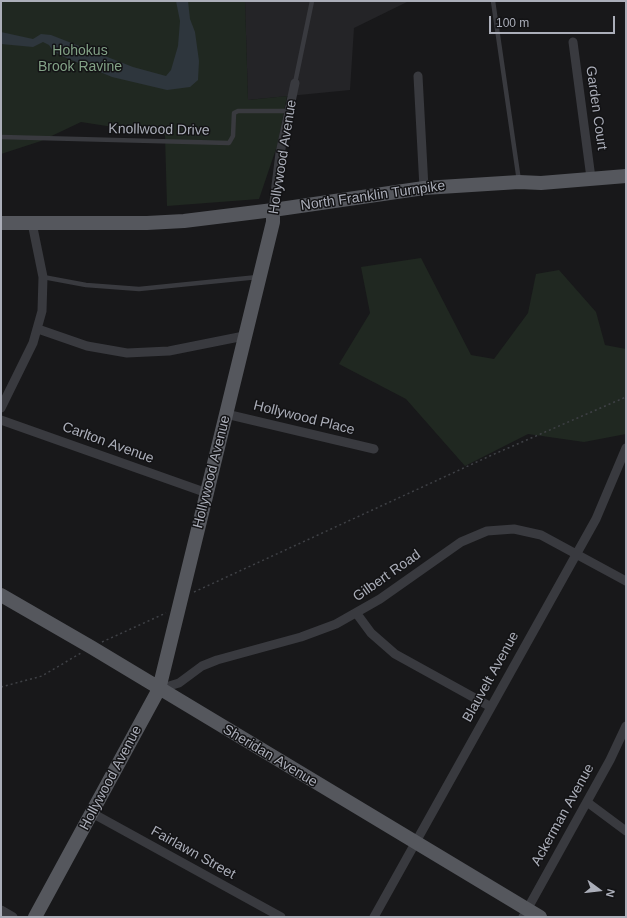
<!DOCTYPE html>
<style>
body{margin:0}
#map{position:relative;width:627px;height:918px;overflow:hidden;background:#18181a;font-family:Arial,sans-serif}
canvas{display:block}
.frame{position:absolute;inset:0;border:2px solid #abaeb9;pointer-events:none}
.north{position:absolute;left:579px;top:870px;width:40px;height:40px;-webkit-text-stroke:3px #131315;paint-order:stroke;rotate:105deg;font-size:11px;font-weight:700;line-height:16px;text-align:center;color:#abaeb9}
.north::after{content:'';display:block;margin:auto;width:14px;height:18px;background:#abaeb9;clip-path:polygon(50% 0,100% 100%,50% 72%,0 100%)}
.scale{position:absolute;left:489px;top:16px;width:126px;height:18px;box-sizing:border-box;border:2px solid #abaeb9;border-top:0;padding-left:5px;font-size:12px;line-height:14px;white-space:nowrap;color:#abaeb9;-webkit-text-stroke:3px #131315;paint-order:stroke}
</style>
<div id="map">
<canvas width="627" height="918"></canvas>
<div class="frame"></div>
<div class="north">N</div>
<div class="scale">100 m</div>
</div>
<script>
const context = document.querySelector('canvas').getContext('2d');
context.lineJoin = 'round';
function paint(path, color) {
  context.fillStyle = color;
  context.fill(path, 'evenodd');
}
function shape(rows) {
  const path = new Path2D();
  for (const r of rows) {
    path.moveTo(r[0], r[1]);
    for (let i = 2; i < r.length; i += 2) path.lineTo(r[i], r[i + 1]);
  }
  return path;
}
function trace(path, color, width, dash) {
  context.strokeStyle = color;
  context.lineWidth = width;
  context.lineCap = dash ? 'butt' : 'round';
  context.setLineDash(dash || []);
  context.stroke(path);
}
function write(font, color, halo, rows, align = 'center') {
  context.font = font + ' Arial,sans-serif';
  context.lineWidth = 3;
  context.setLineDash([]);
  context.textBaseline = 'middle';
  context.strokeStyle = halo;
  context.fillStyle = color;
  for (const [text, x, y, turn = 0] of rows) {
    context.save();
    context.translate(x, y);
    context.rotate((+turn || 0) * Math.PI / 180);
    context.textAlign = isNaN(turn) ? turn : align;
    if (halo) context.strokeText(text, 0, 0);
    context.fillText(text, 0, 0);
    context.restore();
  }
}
const built = shape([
 [245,1,409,1,354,28,350,90,248,100]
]);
const green = shape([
 [1,1,245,1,248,100,287,96,277,146,259,199,167,206,165,135,81,122,41,141,1,154],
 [421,258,471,355,494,359,528,313,536,274,559,270,596,312,605,345,626,349,626,434,584,442,528,434,465,466,406,399,339,364,370,313,361,267]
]);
const water = shape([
 [176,1,188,1,190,19,195,32,199,61,198,80,190,87,167,90,112,77,62,56,53,51,49,45,43,42,33,47,1,44,1,32,33,39,41,34,51,35,133,67,166,76,171,70,178,46,180,21]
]);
const path = shape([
 [194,592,492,455,626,397],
 [102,642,166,613],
 [1,687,42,676,81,653]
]);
const lane = shape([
 [493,1,519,181],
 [295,83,312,1],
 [1,137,229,143,233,136,234,113,238,111,289,111],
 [43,277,86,285,139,289,258,277]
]);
const street = shape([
 [573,42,591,178],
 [418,76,424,188],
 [273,210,280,153,295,83],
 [38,329,87,346,127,353,169,351,244,336],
 [1,408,33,343,42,311,43,277,32,223],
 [226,414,374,449],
 [1,420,207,493],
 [357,614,371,633,395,654,491,707],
 [159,689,179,683,202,666,217,660,301,637,336,624,380,599,461,542,487,531,514,529,541,535,626,581],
 [587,802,626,831],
 [92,813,281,917],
 [1,910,13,917],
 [374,917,596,519,626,448],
 [523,917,610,760,626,726]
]);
const primary = shape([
 [1,223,147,223,184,221,273,210,424,188,519,182,541,183,626,176],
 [1,595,91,647,540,917],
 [35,917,159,689,273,222,273,210]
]);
const parkNames = [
 ["Hohokus",80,51],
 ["Brook Ravine",80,67]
];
const streetNames = [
 ["Garden Court",596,108,82],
 ["Knollwood Drive",159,130,1],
 ["Hollywood Avenue",283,157,-81],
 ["North Franklin Turnpike",373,196,-8],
 ["Hollywood Place",304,418,14],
 ["Carlton Avenue",108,443,20],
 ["Hollywood Avenue",212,472,-76],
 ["Gilbert Road",387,576,-35],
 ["Blauvelt Avenue",491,677,-61],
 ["Sheridan Avenue",270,756,31],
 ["Hollywood Avenue",111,778,-62],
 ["Ackerman Avenue",563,815,-61],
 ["Fairlawn Street",193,853,29]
];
paint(built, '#242427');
paint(green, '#202821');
paint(water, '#2e363d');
trace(path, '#3f4146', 1.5, [2, 3]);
trace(lane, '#393a3f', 4.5);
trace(street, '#393a3f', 9);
trace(primary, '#55575d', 14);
write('14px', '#83a287', '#131315', parkNames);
write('14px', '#abaeb9', '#131315', streetNames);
</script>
